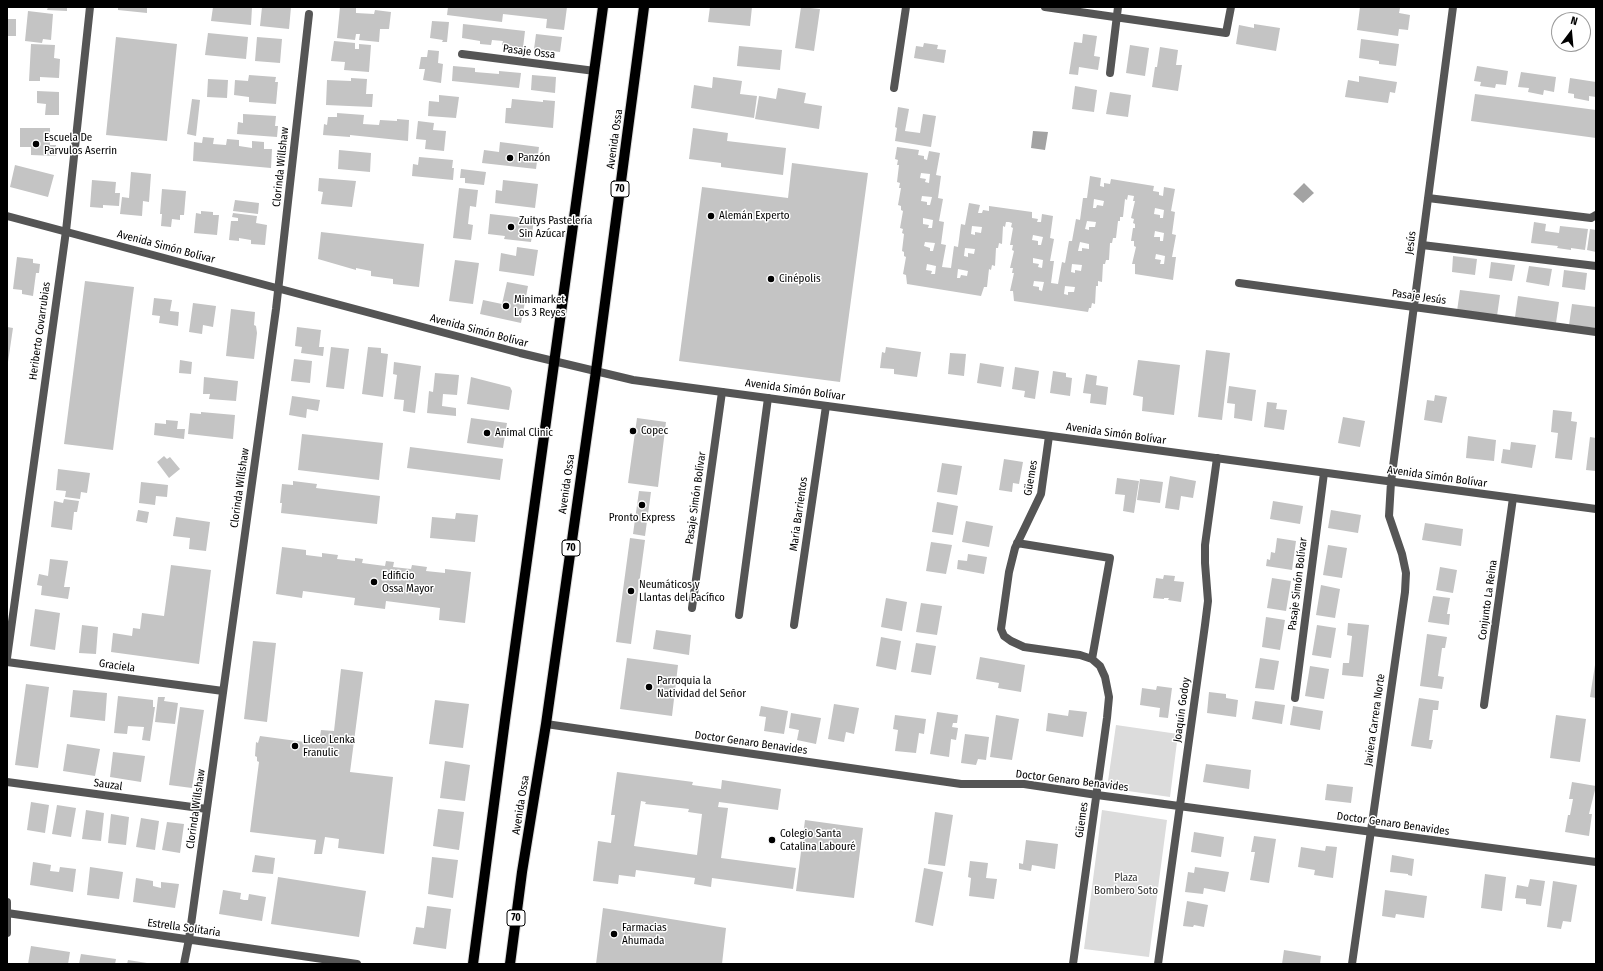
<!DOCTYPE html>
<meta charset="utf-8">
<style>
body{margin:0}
#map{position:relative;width:1603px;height:971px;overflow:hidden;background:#fff;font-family:"Fira Sans Condensed",sans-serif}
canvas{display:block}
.frame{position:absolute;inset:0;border:8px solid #000;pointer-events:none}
.north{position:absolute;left:1551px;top:12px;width:40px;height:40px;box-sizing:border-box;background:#fff;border:1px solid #999;border-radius:50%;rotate:16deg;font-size:11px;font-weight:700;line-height:16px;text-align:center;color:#000}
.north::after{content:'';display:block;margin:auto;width:14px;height:18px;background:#000;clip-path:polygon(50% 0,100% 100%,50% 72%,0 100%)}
</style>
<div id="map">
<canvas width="1603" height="971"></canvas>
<div class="frame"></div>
<div class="north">N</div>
</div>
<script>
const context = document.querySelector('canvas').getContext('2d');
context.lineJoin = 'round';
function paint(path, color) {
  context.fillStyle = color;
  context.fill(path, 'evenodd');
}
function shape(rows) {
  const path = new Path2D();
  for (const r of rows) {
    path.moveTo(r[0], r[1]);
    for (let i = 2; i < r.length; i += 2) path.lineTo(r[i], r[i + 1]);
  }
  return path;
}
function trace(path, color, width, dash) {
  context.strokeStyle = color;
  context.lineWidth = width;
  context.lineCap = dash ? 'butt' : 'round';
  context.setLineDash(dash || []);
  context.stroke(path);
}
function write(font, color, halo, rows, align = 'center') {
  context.font = font + ' "Fira Sans Condensed",sans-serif';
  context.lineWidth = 3;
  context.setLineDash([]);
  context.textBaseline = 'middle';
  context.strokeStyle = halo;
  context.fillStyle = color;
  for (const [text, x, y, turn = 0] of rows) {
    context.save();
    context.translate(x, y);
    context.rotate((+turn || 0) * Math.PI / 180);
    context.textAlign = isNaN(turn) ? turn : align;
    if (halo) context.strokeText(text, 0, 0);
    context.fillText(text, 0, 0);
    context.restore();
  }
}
const green = shape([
 [1116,725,1178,734,1170,797,1107,788],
 [1102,810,1167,820,1149,957,1084,949]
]);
const water = shape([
 [1033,131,1048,132,1045,150,1031,148],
 [1304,183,1314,193,1303,203,1293,194]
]);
const building = shape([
 [48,7,67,7,67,11,47,10],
 [118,7,147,7,147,13,118,10],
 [213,7,252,7,251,25,211,21],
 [262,7,291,7,289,29,260,26],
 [340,7,356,7,356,13,374,14,375,10,391,12,389,29,380,29,379,42,359,40,360,34,356,34,355,40,337,38],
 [448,7,567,7,564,30,546,28,547,19,503,14,502,22,447,15],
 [710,7,752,7,750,26,708,22],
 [801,7,820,9,814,51,795,48],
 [1360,7,1400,8,1399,13,1410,15,1408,30,1399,29,1398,36,1357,30],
 [28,11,53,14,51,40,43,39,42,43,25,41],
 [7,19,16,19,16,36,7,36],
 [432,21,449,22,447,42,442,42,443,40,430,38],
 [463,24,525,31,523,48,502,45,503,41,492,40,491,45,480,44,480,41,462,38],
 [1254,24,1280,28,1276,51,1236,44,1239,25,1254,28],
 [208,33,248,37,246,59,205,55],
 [536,34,562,37,560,52,534,49],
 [1083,34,1097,36,1094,56,1100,57,1098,70,1079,67,1078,75,1069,74,1074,42,1082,43],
 [116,37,177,44,167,141,106,135],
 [257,37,282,39,280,63,255,61],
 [1361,39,1399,44,1396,66,1379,64,1379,61,1359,58],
 [334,41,355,43,355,49,359,49,359,44,371,45,369,72,344,70,345,62,331,61],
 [924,43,938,45,937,49,946,50,944,63,914,58,916,46,923,47],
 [31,44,55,45,54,58,60,59,59,78,40,77,40,81,29,81],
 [1130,45,1149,48,1145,76,1126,73],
 [739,46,782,50,780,70,737,66],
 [1160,47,1178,50,1176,65,1182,65,1178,91,1152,87,1155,67,1157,67],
 [428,50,439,51,438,63,443,64,441,83,423,80,425,69,419,69,421,57,427,57],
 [453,66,475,68,475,72,499,74,499,71,521,73,519,88,452,81],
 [1477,66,1508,71,1506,85,1496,84,1495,88,1480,86,1481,82,1474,81],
 [1521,72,1556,77,1554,92,1544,90,1543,95,1528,92,1529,88,1518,87],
 [249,75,276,77,275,82,278,82,276,104,249,102,249,97,234,95,235,80,248,81],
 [532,75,556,77,555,93,531,90],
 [1359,76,1397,82,1395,93,1390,92,1388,103,1345,97,1348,80,1359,82],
 [713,77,742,81,740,94,757,96,754,118,691,108,694,85,712,88],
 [351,78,367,79,366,94,373,94,372,107,326,105,327,80,351,81],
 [1570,78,1596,82,1596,97,1589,96,1589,101,1574,98,1574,94,1568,93],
 [208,79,228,80,227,98,207,97],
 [1075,86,1097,90,1094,112,1072,109],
 [778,88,806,93,804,103,822,106,819,129,755,119,759,96,776,99],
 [37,91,59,92,59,115,45,115,46,104,37,103],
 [1110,92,1131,95,1128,117,1106,114],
 [1475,94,1596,110,1596,138,1471,121],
 [439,95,459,97,456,118,428,116,429,101,439,102],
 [192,99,200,100,196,136,187,134],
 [512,99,543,102,543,100,555,101,553,128,505,123,506,108,511,108],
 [898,107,909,109,905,131,920,133,923,114,936,116,931,147,895,141,897,128,895,127],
 [337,113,364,115,363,124,379,125,380,120,397,121,397,119,409,120,408,141,350,135,350,137,323,135,324,124,327,125,328,117,337,117],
 [243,114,276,116,275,126,278,126,277,137,237,134,238,122,243,123],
 [418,121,434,123,433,130,446,131,444,151,425,149,426,140,416,139],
 [20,128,50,128,50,145,56,145,56,156,31,155,31,147,20,147],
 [693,128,728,133,727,141,786,148,783,175,721,167,721,163,689,159],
 [203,137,214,138,213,144,226,145,227,139,239,140,239,146,252,148,252,141,264,142,264,149,272,149,271,168,193,161,194,142,202,143],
 [500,142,539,147,536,169,482,163,484,150,499,152],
 [897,147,919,150,918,155,924,156,924,159,927,160,929,151,940,153,936,175,941,176,938,198,943,199,939,221,944,222,941,244,946,245,942,267,951,268,954,246,958,247,961,224,965,225,969,203,980,205,978,213,982,213,983,210,989,211,989,206,1032,212,1032,218,1038,219,1037,222,1041,222,1042,214,1053,216,1050,238,1054,239,1050,261,1054,261,1051,283,1058,284,1062,262,1065,263,1069,241,1072,241,1076,219,1080,220,1083,198,1087,198,1090,176,1101,178,1100,186,1104,187,1104,183,1110,184,1111,179,1154,186,1153,191,1159,192,1159,195,1163,196,1164,187,1175,189,1171,211,1175,212,1172,234,1176,235,1172,257,1176,257,1173,280,1135,274,1135,264,1132,264,1136,247,1134,246,1134,241,1131,241,1133,228,1135,228,1135,224,1133,223,1134,219,1131,218,1135,201,1133,201,1134,196,1128,195,1127,200,1125,199,1123,217,1120,217,1120,221,1118,221,1116,238,1113,238,1112,243,1110,243,1109,260,1106,260,1105,264,1103,264,1102,282,1098,281,1098,286,1096,286,1095,304,1092,303,1091,308,1089,308,1088,312,1014,301,1013,291,1010,291,1014,273,1012,273,1013,268,1010,268,1014,251,1012,250,1013,245,1010,245,1013,228,1011,227,1012,223,1009,222,1006,222,1005,227,1003,226,1002,244,999,243,998,248,996,248,995,266,992,265,991,270,989,269,987,287,984,287,981,296,907,284,906,275,903,274,906,257,904,256,904,252,902,251,904,234,902,233,903,229,900,228,903,211,901,210,901,206,898,205,901,188,899,188,900,183,897,182,899,165,897,165,898,160,895,159],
 [921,173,930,174,929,183,925,182,926,179,920,178],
 [922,196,932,197,930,205,927,205,927,202,921,201],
 [1094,199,1104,201,1103,206,1097,205,1096,208,1093,208],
 [1155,208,1164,210,1163,218,1160,218,1160,215,1154,214],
 [923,218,933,220,932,228,928,228,929,225,923,224],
 [1087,221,1096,222,1095,227,1089,227,1089,230,1085,229],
 [972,226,982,227,981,233,975,232,975,235,971,234],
 [1155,231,1164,233,1163,241,1160,241,1160,237,1154,237],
 [1033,235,1043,237,1041,245,1038,245,1038,241,1032,240],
 [925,242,935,243,933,251,930,251,930,248,924,246],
 [1080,242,1089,244,1089,249,1082,248,1082,251,1078,251],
 [965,248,975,249,974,254,968,253,968,257,964,256],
 [1156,254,1165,256,1164,264,1160,264,1161,260,1155,259],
 [1033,258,1043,260,1042,268,1038,267,1039,264,1033,263],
 [927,264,936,266,935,274,931,274,932,271,926,270],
 [1072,264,1082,265,1081,271,1075,270,1075,273,1071,272],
 [958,269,968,271,967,276,961,275,960,278,957,278],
 [1034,281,1044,282,1042,291,1039,290,1039,287,1033,286],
 [1065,286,1075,287,1074,292,1068,292,1068,295,1064,294],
 [339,150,371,153,370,172,338,169],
 [419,157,453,160,452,168,454,168,453,180,412,176,413,164,418,165],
 [792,163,868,173,840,382,679,361,702,187,788,198],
 [15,165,54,175,48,197,10,187],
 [461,169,486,172,484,185,465,183,465,178,460,178],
 [131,172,151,174,149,202,143,201,142,216,120,214,122,197,129,198],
 [319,178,356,181,352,207,321,204,323,192,318,191],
 [92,180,116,182,115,193,120,193,119,206,103,205,103,208,90,207],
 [503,180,538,184,535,208,495,203,496,190,502,191],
 [459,188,478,190,476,207,470,206,468,224,473,225,471,240,453,238],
 [162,189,186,191,184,215,180,215,180,220,172,219,171,227,161,226,162,214,160,214],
 [235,200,259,203,258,214,233,211],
 [201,211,213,212,213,215,219,215,217,235,194,233,196,213,201,214],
 [233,213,257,216,256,223,267,225,265,245,251,244,251,240,239,238,239,241,229,240,231,221,238,221,238,218,232,217],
 [490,214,534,219,531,242,504,239,505,236,488,234],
 [1534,222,1546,224,1545,231,1559,233,1560,226,1588,229,1585,250,1571,248,1571,250,1557,248,1558,246,1531,243],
 [1590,229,1596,230,1596,252,1587,250],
 [321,232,424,244,419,287,393,284,393,279,371,276,371,271,356,268,356,270,318,259],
 [517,247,538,250,534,276,499,271,501,253,516,256],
 [1453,256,1477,259,1475,275,1452,272],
 [17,257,33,259,33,263,40,264,39,273,36,273,33,296,22,294,22,290,13,289],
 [455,260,479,263,473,304,449,301],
 [1491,262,1515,265,1512,281,1489,278],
 [1529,266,1552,269,1549,286,1526,282],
 [1564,270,1587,273,1585,290,1562,287],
 [85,281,134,287,113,450,64,444],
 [507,282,528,286,521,323,480,314,483,300,502,304],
 [1460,290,1500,295,1497,316,1457,311],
 [1518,296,1559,302,1556,323,1515,317],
 [154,298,172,300,170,311,179,312,178,326,159,323,160,316,152,315],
 [193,303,216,306,213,327,203,325,202,334,189,332],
 [1572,304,1596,307,1596,328,1569,325],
 [231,309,255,312,254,325,256,326,257,333,254,359,226,356],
 [7,327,13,328,8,362,7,362],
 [297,327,321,330,319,347,324,347,323,356,301,353,302,347,295,346],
 [331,347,349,349,344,389,326,387],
 [368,347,381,348,381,353,388,354,383,397,362,394],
 [886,347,921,352,917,377,894,374,894,369,880,368,882,352,885,353],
 [1206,350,1230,353,1222,420,1198,417],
 [950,353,966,354,964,376,948,374],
 [294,359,312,361,310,383,291,381],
 [180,360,192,362,191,374,179,373],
 [1138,360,1180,365,1174,415,1142,411,1143,397,1133,395],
 [394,362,421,366,415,413,403,411,404,400,394,399,397,375,393,374],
 [980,363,1004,367,1001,387,977,383],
 [1015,367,1039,371,1035,399,1024,397,1025,391,1012,389],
 [1053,371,1066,373,1066,377,1072,378,1070,396,1050,393],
 [435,373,459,375,457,395,443,394,442,406,456,408,456,416,427,413,429,391,433,392],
 [1086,374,1097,376,1096,385,1108,387,1106,405,1090,403,1091,394,1083,393],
 [204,377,238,381,236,401,209,399,210,394,203,394],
 [471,377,510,387,512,391,509,410,467,404],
 [1229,386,1256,390,1252,421,1234,418,1235,404,1227,403],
 [1435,395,1447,397,1442,423,1424,420,1427,400,1434,401],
 [292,396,320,400,318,411,307,409,306,418,289,415],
 [1267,402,1277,403,1276,409,1287,410,1284,430,1264,427],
 [1553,410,1572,412,1571,421,1577,422,1572,460,1555,458,1558,433,1551,432],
 [201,412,235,415,233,439,188,434,190,413,201,414],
 [1343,417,1365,421,1360,447,1338,443],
 [471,418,507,423,503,448,467,443],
 [637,418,666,422,658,487,628,483],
 [166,420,178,421,177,429,185,429,184,439,154,435,155,423,166,424],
 [302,434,383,443,379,480,298,470],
 [1468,436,1496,440,1494,461,1466,458],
 [1590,437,1596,438,1596,471,1586,470],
 [1511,442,1536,445,1532,468,1501,463,1503,449,1510,450],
 [410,447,503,459,500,480,407,468],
 [164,456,167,459,170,457,180,469,169,478,157,462],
 [1004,459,1023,462,1019,484,1013,483,1012,492,999,490],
 [942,463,962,466,957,495,937,492],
 [58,469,90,473,87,493,81,492,80,499,65,497,66,491,56,490],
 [1170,476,1196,481,1193,498,1181,496,1179,510,1165,508],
 [1117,478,1139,481,1134,513,1123,511,1125,495,1115,494],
 [1140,479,1163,482,1160,503,1137,500],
 [293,481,317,484,316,488,380,496,377,524,281,513,282,503,280,503,282,484,293,485],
 [141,482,168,485,167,497,156,496,155,505,139,503],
 [639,491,651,492,645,536,633,534],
 [64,499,79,501,77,512,74,512,72,530,51,527,54,501,63,503],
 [1273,501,1303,506,1300,524,1270,519],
 [937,502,958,506,953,535,932,532],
 [138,510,149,512,147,523,136,521],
 [1331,510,1361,515,1358,533,1328,528],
 [456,513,478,515,475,542,430,538,432,517,455,519],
 [176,517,210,522,206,551,189,549,190,538,173,536],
 [966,521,993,526,989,547,962,542],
 [1425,523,1463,529,1461,546,1422,540],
 [630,538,645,540,631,644,616,642],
 [1277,538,1296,541,1292,570,1266,566,1267,559,1270,560,1271,552,1275,553],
 [931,542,952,545,946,574,926,571],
 [1328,545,1347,548,1342,578,1323,575],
 [282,547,306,550,306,555,322,557,322,553,338,555,337,559,355,561,355,558,363,559,362,563,385,566,386,561,394,562,393,567,411,569,412,565,427,567,426,571,445,573,445,569,471,572,465,623,439,620,440,608,386,601,385,609,354,605,355,598,303,591,302,598,276,594],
 [968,554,987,557,984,574,957,569,958,560,967,561],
 [50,559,68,561,64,587,70,587,68,599,41,595,42,586,37,585,39,574,48,576],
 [171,565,211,570,199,664,111,652,113,633,132,636,133,628,140,629,142,613,164,616],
 [1440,567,1457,570,1453,593,1436,590],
 [1164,575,1175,576,1174,581,1184,582,1181,602,1168,600,1169,598,1164,598,1164,599,1153,598,1156,578,1163,579],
 [1272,578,1291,581,1286,611,1267,608],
 [1321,585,1340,589,1335,618,1316,615],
 [1433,596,1450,598,1447,614,1450,614,1449,625,1428,622],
 [886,598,907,602,902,631,881,627],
 [921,603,942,606,937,635,916,632],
 [35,609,60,613,55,650,30,646],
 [1266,617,1285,620,1280,650,1262,647],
 [1348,623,1369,625,1363,677,1342,675,1343,663,1349,663,1352,636,1347,635],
 [82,625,98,627,96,654,79,653],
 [1317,625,1336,628,1331,658,1312,655],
 [656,630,691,635,689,655,653,649],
 [1427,634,1447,637,1445,648,1442,648,1438,676,1444,677,1442,689,1420,686],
 [881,637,901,641,896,670,876,666],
 [253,641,276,643,267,722,244,719],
 [916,643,936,646,931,675,911,672],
 [980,657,1025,665,1021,692,998,688,999,683,976,679],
 [627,658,678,665,672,716,620,709],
 [1260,658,1279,661,1274,690,1255,688],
 [1595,665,1596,665,1596,698,1590,697],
 [1310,666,1329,669,1324,699,1305,696],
 [341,669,363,672,350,772,393,777,384,854,338,848,339,839,325,837,322,854,314,854,316,840,250,832,259,762,257,761,257,757,255,756,256,742,258,743,260,736,319,744,321,730,334,731],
 [26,684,49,687,38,768,15,765],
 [1157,686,1172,688,1168,718,1159,717,1160,708,1140,705,1142,688,1156,690],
 [73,690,107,693,105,721,70,717],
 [1209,692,1226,694,1226,698,1238,700,1236,717,1207,713],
 [118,696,153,700,153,707,155,707,150,741,142,740,144,727,128,726,127,734,114,733],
 [158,697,165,697,164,701,178,703,175,724,155,722],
 [1419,698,1439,701,1438,710,1433,710,1429,740,1433,740,1431,749,1411,746],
 [435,700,469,704,463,748,429,744],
 [1255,701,1285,705,1282,724,1252,719],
 [834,704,859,708,854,734,846,732,844,742,828,739],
 [761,706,788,711,784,734,764,731,766,717,759,716],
 [1293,706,1323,711,1320,730,1290,725],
 [180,707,204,710,192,788,169,785],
 [1069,710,1087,712,1083,737,1046,731,1048,713,1068,716],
 [937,712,958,715,957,723,953,723,952,727,958,728,956,740,951,739,949,757,930,754],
 [791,713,821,718,816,744,797,740,799,730,789,728],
 [895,715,926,719,924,734,919,733,916,753,895,751,898,730,893,729],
 [996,715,1019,719,1012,760,990,757],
 [1556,715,1586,719,1580,762,1550,758],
 [965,734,989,737,986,760,978,759,976,765,961,763],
 [67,744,100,749,95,776,63,771],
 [113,752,145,756,141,782,110,777],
 [445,761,470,765,465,801,440,798],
 [1206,764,1251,770,1249,789,1203,782],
 [617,772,693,782,692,785,721,789,722,780,781,789,778,810,719,802,718,807,728,808,721,858,796,868,793,889,712,878,711,887,694,884,695,878,636,870,635,877,619,875,618,884,593,881,598,841,611,843,615,815,611,815],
 [641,801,646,802,645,804,689,809,688,812,702,814,697,855,634,846],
 [1572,782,1596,786,1589,814,1592,814,1589,836,1565,832,1568,815,1570,815,1573,799,1569,799],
 [1327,784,1353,787,1351,803,1325,800],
 [31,802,49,805,45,833,27,830],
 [57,805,76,808,71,837,52,834],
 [438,809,464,812,459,850,433,846],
 [86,810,104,813,101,841,82,839],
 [935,812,953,815,945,866,928,864],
 [111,814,129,817,126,845,108,843],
 [141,818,159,821,155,850,136,847],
 [805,820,863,828,854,898,796,891],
 [167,822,184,824,180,853,162,850],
 [1194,832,1224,837,1221,857,1191,852],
 [1254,836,1276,839,1269,883,1250,880,1255,852,1251,852],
 [1026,840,1058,844,1055,869,1032,865,1031,871,1019,869,1019,863,1023,864],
 [1326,846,1337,847,1333,878,1314,875,1315,870,1298,867,1301,847,1325,851],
 [255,855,275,858,273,874,252,872],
 [1392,855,1414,859,1412,876,1408,875,1408,874,1390,872],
 [432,857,458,860,453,898,428,894],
 [970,861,988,863,986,878,997,879,994,899,969,896,971,878,968,877],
 [33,862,51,865,50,871,59,872,60,867,76,869,73,892,30,885],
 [90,867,123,872,119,899,87,895],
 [1195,867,1229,872,1225,892,1204,888,1203,894,1185,892,1188,872,1194,873],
 [924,868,943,872,933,926,915,922],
 [1485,874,1506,877,1502,911,1481,908],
 [278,877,366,891,359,937,271,924],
 [136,878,153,881,153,886,161,888,161,882,179,884,175,908,133,902],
 [1530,879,1545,881,1541,906,1526,904,1526,899,1515,898,1517,885,1528,887],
 [1553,881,1577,885,1571,922,1563,921,1561,929,1547,927],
 [223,890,241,893,240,899,244,900,248,900,249,894,266,897,262,921,219,914],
 [1385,890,1427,896,1424,918,1396,914,1395,918,1382,916],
 [1187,901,1208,905,1204,927,1194,925,1193,927,1183,926],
 [427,906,451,909,446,949,413,944,416,927,424,928],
 [603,908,726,928,722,964,596,964],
 [31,946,70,952,68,964,28,964],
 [1284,950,1321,956,1320,964,1282,964],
 [81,954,116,959,115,964,79,964],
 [128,960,147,963,147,964,127,964]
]);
const minor = shape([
 [1045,7,1226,33,1231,7],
 [462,54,595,71],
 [1110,73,1118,7],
 [894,88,906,7],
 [1428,198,1591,218,1596,215],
 [1422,245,1596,266],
 [1239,283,1596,332],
 [1049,436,1041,494,1015,548,1009,572,1001,629,1004,636,1011,641,1024,647,1080,655,1092,659,1100,666,1105,677,1109,697,1107,718,1073,964],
 [1391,482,1453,7],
 [1017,543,1110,558,1092,659],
 [692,608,722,392],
 [739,615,768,398],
 [794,625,826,406],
 [7,658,66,231,90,7],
 [7,662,223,691],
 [1295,698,1324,473],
 [1484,705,1513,498],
 [546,724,961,784,1024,784,1097,795,1596,862],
 [7,782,207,809],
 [7,902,7,933],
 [7,913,357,964],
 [184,964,189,939,276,309,309,14],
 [1158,964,1205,625,1208,601,1205,563,1205,545,1217,458]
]);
const tertiary = shape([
 [7,216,520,353,633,380,1596,509],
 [1352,964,1405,592,1406,573,1402,554,1389,516,1391,482]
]);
const primary = shape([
 [473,964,505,720,603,7],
 [510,964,522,872,546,724,596,371,644,7]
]);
const markers = [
 [36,144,4,"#000"],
 [510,158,4,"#000"],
 [711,216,4,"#000"],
 [511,227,4,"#000"],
 [771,279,4,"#000"],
 [506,306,4,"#000"],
 [633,431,4,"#000"],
 [487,433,4,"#000"],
 [642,505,4,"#000"],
 [374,582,4,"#000"],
 [631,591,4,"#000"],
 [649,687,4,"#000"],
 [295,746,4,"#000"],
 [772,840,4,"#000"],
 [614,934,4,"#000"]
];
const shields = [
 [620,189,18],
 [571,548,18],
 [516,918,18]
];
const shieldNames = [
 ["70",620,189],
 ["70",571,548],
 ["70",516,918]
];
const streetNames = [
 ["Pasaje Ossa",529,52,7],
 ["Avenida Ossa",615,139,-82],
 ["Clorinda Willshaw",281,167,-84],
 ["Jesús",1411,243,-83],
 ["Avenida Simón Bolívar",166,247,15],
 ["Pasaje Jesús",1419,297,8],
 ["Heriberto Covarrubias",40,331,-82],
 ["Avenida Simón Bolívar",479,331,15],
 ["Avenida Simón Bolívar",795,390,8],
 ["Avenida Simón Bolívar",1116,434,8],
 ["Avenida Simón Bolívar",1437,477,8],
 ["Güemes",1031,478,-80],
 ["Avenida Ossa",567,484,-82],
 ["Clorinda Willshaw",240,488,-82],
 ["Pasaje Simón Bolívar",696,498,-82],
 ["María Barrientos",799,514,-82],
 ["Pasaje Simón Bolívar",1298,584,-83],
 ["Conjunto La Reina",1488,600,-82],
 ["Graciela",117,666,8],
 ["Joaquín Godoy",1182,710,-82],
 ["Javiera Carrera Norte",1375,720,-82],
 ["Doctor Genaro Benavides",751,743,8],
 ["Doctor Genaro Benavides",1072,781,7],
 ["Sauzal",108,785,8],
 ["Avenida Ossa",521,805,-81],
 ["Clorinda Willshaw",196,809,-82],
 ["Güemes",1082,820,-82],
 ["Doctor Genaro Benavides",1393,824,8],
 ["Estrella Solitaria",184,928,8]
];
const poiNames = [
 ["Escuela De",44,138],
 ["Parvulos Aserrin",44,151],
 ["Panzón",518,158],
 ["Alemán Experto",719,216],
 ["Zuitys Pastelería",519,221],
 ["Sin Azúcar",519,234],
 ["Cinépolis",779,279],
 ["Minimarket",514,300],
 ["Los 3 Reyes",514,313],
 ["Copec",641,431],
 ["Animal Clinic",495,433],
 ["Pronto Express",642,518,"center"],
 ["Edificio",382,576],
 ["Ossa Mayor",382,589],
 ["Neumáticos y",639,585],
 ["Llantas del Pacífico",639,598],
 ["Parroquia la",657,681],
 ["Natividad del Señor",657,694],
 ["Liceo Lenka",303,740],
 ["Franulic",303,753],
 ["Colegio Santa",780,834],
 ["Catalina Labouré",780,847],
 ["Farmacias",622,928],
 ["Ahumada",622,941]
];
const parkNames = [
 ["Plaza",1126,878],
 ["Bombero Soto",1126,891]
];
paint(green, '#dcdcdc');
paint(water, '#a3a3a3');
paint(building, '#c4c4c4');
trace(primary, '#dbdbdb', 12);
trace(minor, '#555', 8);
trace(tertiary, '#555', 8);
trace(primary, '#000', 10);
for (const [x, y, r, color] of markers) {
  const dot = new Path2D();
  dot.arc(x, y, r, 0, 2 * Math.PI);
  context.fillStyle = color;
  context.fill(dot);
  trace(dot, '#fff', 1.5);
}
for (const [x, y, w] of shields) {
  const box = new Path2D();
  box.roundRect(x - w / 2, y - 8, w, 16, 3);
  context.fillStyle = '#fff';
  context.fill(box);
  trace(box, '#000', 1);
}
write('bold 10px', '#000', null, shieldNames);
write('11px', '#000', '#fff', streetNames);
write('11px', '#000', '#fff', poiNames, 'left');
write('11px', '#333', '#fff', parkNames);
</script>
